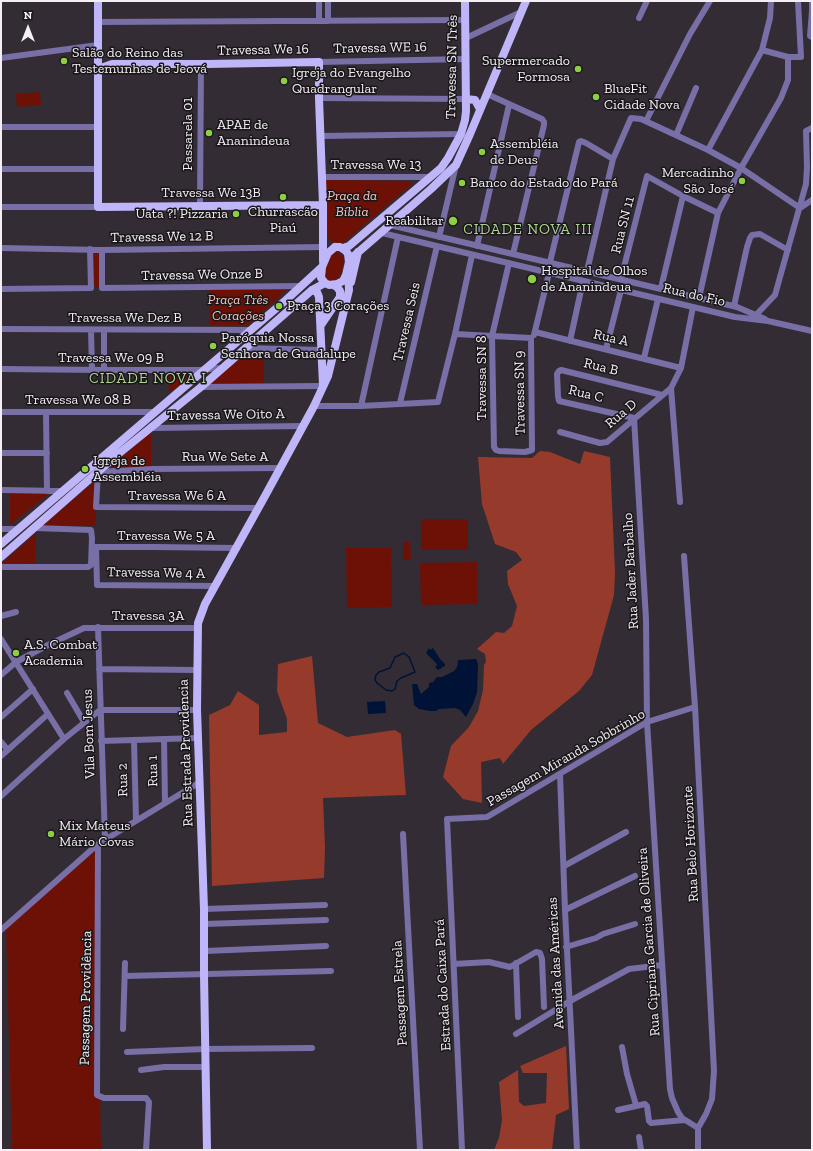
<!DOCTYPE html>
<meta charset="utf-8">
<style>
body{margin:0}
#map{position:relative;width:813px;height:1151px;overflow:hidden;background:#342c34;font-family:"Zilla Slab",serif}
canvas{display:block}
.frame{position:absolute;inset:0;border:2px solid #f4eff4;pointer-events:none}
.north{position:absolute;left:8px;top:8px;width:40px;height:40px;-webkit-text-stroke:3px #19161a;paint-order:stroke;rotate:0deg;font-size:11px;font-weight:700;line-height:16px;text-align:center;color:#f4eff4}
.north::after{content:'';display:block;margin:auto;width:14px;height:18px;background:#f4eff4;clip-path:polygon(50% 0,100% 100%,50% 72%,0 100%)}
</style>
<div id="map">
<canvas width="813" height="1151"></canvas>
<div class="frame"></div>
<div class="north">N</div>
</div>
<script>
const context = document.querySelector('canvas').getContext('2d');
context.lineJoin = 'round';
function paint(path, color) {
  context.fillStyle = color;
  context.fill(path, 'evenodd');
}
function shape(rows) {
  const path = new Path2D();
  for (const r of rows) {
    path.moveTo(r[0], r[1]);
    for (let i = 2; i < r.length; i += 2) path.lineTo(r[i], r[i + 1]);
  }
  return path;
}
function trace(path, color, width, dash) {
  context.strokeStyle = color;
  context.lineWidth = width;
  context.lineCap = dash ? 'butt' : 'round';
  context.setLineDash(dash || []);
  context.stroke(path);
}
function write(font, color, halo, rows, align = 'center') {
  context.font = font + ' "Zilla Slab",serif';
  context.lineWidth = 3;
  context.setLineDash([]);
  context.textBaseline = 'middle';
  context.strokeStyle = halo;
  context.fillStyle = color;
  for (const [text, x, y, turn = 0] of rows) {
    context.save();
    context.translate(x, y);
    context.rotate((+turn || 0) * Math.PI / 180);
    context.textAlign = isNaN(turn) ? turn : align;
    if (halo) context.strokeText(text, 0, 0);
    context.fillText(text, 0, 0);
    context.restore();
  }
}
const green = shape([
 [40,92,41,105,17,107,16,94],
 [324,180,409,181,411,182,411,185,342,244,334,244,329,239,327,235,328,223,327,190,324,186],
 [94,251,99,251,99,287,94,286],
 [338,252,344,257,342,272,337,280,331,282,326,279,324,275,328,260,333,253],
 [209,290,287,290,248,325,210,325],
 [244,351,263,351,264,383,208,384],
 [192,371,194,374,169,393,168,372],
 [151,432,151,467,110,467],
 [95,481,96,507,95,526,42,526],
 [10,492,51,492,10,525],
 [421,519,468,519,468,550,421,550],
 [36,533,35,564,2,563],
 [403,542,410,542,411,560,403,560],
 [346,548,391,548,392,607,347,608],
 [477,562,478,604,421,605,420,563],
 [96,850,101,1150,12,1150,6,928]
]);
const forest = shape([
 [540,451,550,452,580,464,584,451,610,457,615,573,614,595,592,675,579,691,531,730,503,764,500,758,481,762,482,803,463,799,443,777,451,746,469,727,478,711,483,690,484,665,486,662,485,654,477,649,496,632,504,633,512,626,517,606,508,584,507,571,522,560,516,552,495,544,482,504,478,457,532,458],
 [312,656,318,723,347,737,395,730,401,734,406,795,323,798,325,848,324,878,212,886,209,715,230,705,238,691,259,705,259,735,287,732,287,719,277,691,278,664],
 [566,1046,569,1109,556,1115,552,1150,494,1150,499,1138,502,1120,499,1082,518,1070,519,1102,524,1106,546,1103,547,1073,523,1073,520,1066]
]);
const water = shape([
 [429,648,430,650,433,648,440,659,445,664,445,666,438,670,435,667,437,665,436,663,426,653],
 [476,659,478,664,477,693,473,704,466,717,460,710,455,708,439,709,436,711,430,711,419,709,414,705,412,684,417,684,421,694,429,687,429,683,433,682,437,677,442,677,454,671,457,667,458,660],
 [385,701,386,713,368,714,367,702]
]);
const stream = shape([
 [404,653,409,657,415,672,401,678,397,681,395,689,392,691,386,690,377,683,375,680,376,675,379,672,390,668,395,657,404,653]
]);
const minor = shape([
 [319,1,319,21],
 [328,1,328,21],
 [812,1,812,11],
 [812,11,810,36,812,37],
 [639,18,647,1],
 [98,22,465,20],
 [466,38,521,12],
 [762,50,788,57,801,57,798,1],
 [1,58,98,45],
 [319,62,466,59],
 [487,94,542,119,544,122,544,125,513,254],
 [319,98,466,99],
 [646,121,690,34,710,1],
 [1,127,99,127],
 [676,135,696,88],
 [320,136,461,134],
 [708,150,762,50,770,18,771,1],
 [1,169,98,169],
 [322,177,430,177],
 [200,205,201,64],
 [1,207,98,207],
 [800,208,812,200],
 [390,225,737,307,765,319],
 [382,233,735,317,768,321,812,331],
 [439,237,456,165],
 [477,246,509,105],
 [1,248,102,250,323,247],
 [102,250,102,288,301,286],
 [550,262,579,142,581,141,586,143,613,159],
 [509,263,492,336,494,447,496,450,499,451,525,452,532,450,531,338],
 [587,271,613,159,631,118,641,119,708,150,741,168,800,208],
 [621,279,647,176,683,196,718,213],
 [661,288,683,196],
 [1,289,91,288,90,249],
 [699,298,718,213,741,168,781,98,788,80,788,57],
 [734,306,747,247,750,238,752,235,760,234,788,250],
 [755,316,775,295,806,184,807,167,806,131,812,128],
 [1,329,249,330],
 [91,330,92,370],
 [104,330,104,370],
 [535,332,681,368],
 [455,334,531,338],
 [534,335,549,273],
 [570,341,583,281],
 [245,348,322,350],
 [606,349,621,290],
 [644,358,658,299],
 [1,369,104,370,200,370,220,368],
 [201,387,323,386],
 [671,388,680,502],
 [662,395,561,370,559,371,557,374,558,396,559,401,634,418,646,619,647,722,670,1089,672,1098,678,1112,682,1118,698,1128],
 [400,403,437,246],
 [314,406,361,406,438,402,455,334,472,255],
 [361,406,398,237],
 [1,412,154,412],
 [46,413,47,491],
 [151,426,153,428,303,426],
 [560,432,600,443,607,442,671,388,681,368,693,307],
 [1,453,47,453],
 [1,490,62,491],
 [258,508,96,507,98,472,153,469,280,468],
 [1,529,18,529],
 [96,547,97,585,215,586],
 [96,547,154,547,237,548],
 [684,556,695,707,714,1071,712,1099,706,1114,698,1128],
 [1,567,88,567,91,565,92,538,91,530,35,528],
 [1,616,16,612],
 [98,627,105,839],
 [1,639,64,739],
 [99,669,197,670],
 [1,675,16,662,48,645,84,628,197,628],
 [67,693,84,722],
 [100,710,197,710],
 [1,717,33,689],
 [164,739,165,802],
 [134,740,136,820],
 [101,741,198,738],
 [1,742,8,750],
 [1,756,48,714],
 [560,774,565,910,577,1150],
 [1,796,64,739,100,710],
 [403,834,420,1150],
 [98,844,97,1095,104,1098,146,1098,149,1102,146,1150],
 [564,866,626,832],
 [204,909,325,905],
 [565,910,635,876],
 [204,924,326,920],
 [1,930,98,844,200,782],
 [566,947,596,938,603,934,635,924],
 [205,951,326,946],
 [516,963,518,1017],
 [454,964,489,962,510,967,536,952,540,953,542,959,544,1007],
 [125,976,331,971],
 [123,1029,125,963],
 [516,1034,570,1001,629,969,662,965],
 [622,1047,627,1074,636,1105],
 [127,1052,205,1049,312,1048],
 [141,1070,164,1067,206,1067],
 [618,1110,645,1104,647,1106,649,1121,651,1123,685,1120],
 [639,1137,641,1150],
 [462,1150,447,819,487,817,647,722,695,707],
 [698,1150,698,1128]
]);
const major = shape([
 [98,1,98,207,323,205],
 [98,69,112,64,207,64,319,62,319,98,323,205,323,261],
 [466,99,475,100,480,109],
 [335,247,340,247,346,251,348,254,349,262,346,275,343,281,337,284,329,285,325,283,321,278,322,267,328,253,335,247],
 [343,248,349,246,441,168,448,158,461,134,465,120,466,111,465,1],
 [349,262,355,255,431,189,456,165,470,134,526,1],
 [351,282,358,252],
 [312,290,317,292,319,297,323,385],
 [321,325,340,297,340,291,337,287,333,285],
 [1,544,286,300,322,267],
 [1,557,117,455,201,387,312,290,325,283],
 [207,1150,204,975,204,909,197,710,198,623,205,604,265,496,314,406,328,376,349,290,348,269]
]);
const markers = [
 [64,61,4,"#8dce44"],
 [578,69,4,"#8dce44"],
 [284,81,4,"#8dce44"],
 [596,97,4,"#8dce44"],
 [209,133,4,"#8dce44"],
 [482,152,4,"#8dce44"],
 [742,181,4,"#8dce44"],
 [462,183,4,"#8dce44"],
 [283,197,4,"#8dce44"],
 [236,214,4,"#8dce44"],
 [453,221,5,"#8dce44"],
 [532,279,5,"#8dce44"],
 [279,306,4,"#8dce44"],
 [213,346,4,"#8dce44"],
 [85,469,4,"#8dce44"],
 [16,653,4,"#8dce44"],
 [51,834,4,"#8dce44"]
];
const streetNames = [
 ["Travessa WE 16",380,48,-1],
 ["Travessa We 16",263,50,-1],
 ["Travessa SN Três",452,67,-89],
 ["Passarela 01",188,134,-90],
 ["Travessa We 13",376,165],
 ["Travessa We 13B",211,193],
 ["Rua SN 11",623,225,-76],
 ["Travessa We 12 B",162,237,-1],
 ["Travessa We Onze B",202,275,-1],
 ["Rua do Fio",694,295,13],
 ["Travessa We Dez B",125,318],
 ["Travessa Seis",407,322,-77],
 ["Rua A",611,338,13],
 ["Travessa We 09 B",111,358],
 ["Rua B",601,367,14],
 ["Travessa SN 8",482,378,-90],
 ["Travessa SN 9",520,393,-91],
 ["Rua C",586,394,14],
 ["Travessa We 08 B",78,400],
 ["Rua D",621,414,-40],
 ["Travessa We Oito A",226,415,-1],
 ["Rua We Sete A",225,457],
 ["Travessa We 6 A",177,496],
 ["Travessa We 5 A",166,536],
 ["Rua Jader Barbalho",631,571,-93],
 ["Travessa We 4 A",156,573,1],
 ["Travessa 3A",148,616],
 ["Vila Bom Jesus",89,734,-92],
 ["Rua Estrada Providencia",186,753,-92],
 ["Passagem Miranda Sobbrinho",566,758,-30],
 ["Rua 1",153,771,-91],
 ["Rua 2",123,780,-91],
 ["Rua Belo Horizonte",691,844,-93],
 ["Rua Cipriana Garcia de Oliveira",649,942,-94],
 ["Avenida das Américas",556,963,-93],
 ["Estrada do Caixa Pará",443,985,-93],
 ["Passagem Estrela",400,993,-93],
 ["Passagem Providência",86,998,-89]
];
const poiNames = [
 ["Salão do Reino das",72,53],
 ["Testemunhas de Jeová",72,69],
 ["Supermercado",570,61,"right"],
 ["Formosa",570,77,"right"],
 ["Igreja do Evangelho",292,73],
 ["Quadrangular",292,89],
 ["BlueFit",604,89],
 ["Cidade Nova",604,105],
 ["APAE de",217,125],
 ["Ananindeua",217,141],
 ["Assembléia",490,144],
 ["de Deus",490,160],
 ["Mercadinho",734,173,"right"],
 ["São José",734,189,"right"],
 ["Banco do Estado do Pará",470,183],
 ["Churrascão",283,212,"center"],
 ["Piaú",283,228,"center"],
 ["Uata ?! Pizzaria",228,214,"right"],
 ["Reabilitar",444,221,"right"],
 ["Hospital de Olhos",541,271],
 ["de Ananindeua",541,287],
 ["Praça 3 Corações",287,306],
 ["Paróquia Nossa",221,338],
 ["Senhora de Guadalupe",221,354],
 ["Igreja de",93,461],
 ["Assembléia",93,477],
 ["A.S. Combat",24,645],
 ["Academia",24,661],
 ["Mix Mateus",59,826],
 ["Mário Covas",59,842]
];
const parkNames = [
 ["Praça da",352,196],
 ["Bíblia",352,212],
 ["Praça Três",238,300],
 ["Corações",238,316]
];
const neighbourhoodNames = [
 ["CIDADE NOVA III",528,230],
 ["CIDADE NOVA I",148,379]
];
paint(green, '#6d1107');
paint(forest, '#963a2c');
paint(water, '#001336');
trace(stream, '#001336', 1.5);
trace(minor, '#776fa6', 6);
trace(major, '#bfb6fa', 8);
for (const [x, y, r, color] of markers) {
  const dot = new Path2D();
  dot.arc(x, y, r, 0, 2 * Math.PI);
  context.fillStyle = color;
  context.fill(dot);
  trace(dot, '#19161a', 1.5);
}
write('14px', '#f4eff4', '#19161a', streetNames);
write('14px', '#f4eff4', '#19161a', poiNames, 'left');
write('italic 14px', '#fac5bb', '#19161a', parkNames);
context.letterSpacing = '1px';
write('15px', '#afd490', '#19161a', neighbourhoodNames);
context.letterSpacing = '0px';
</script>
